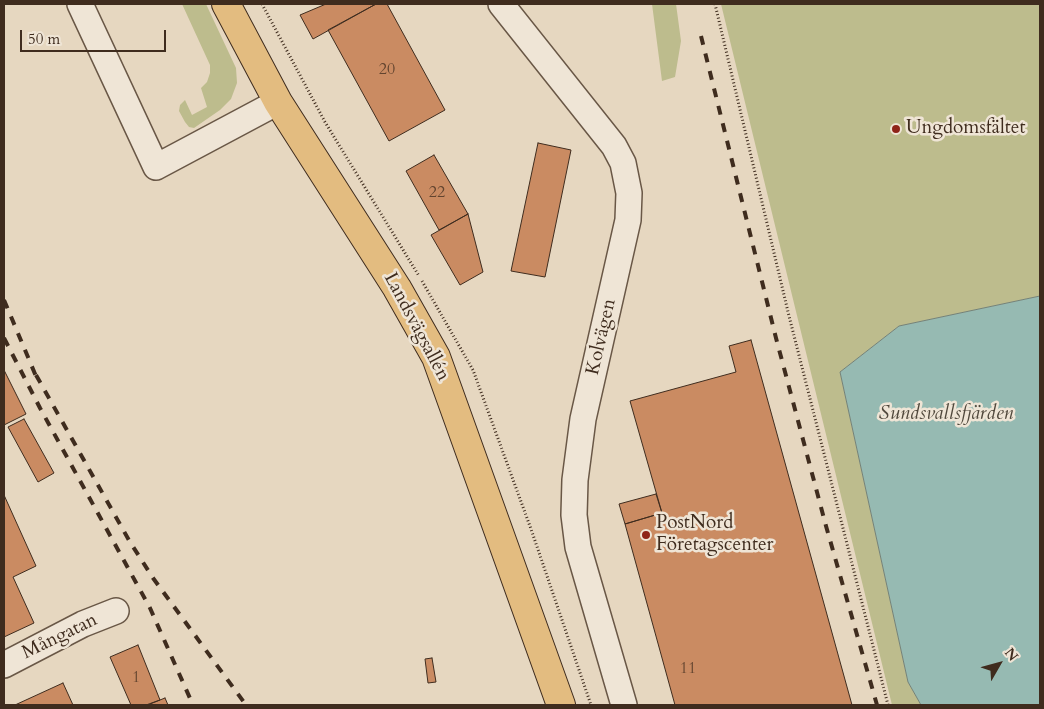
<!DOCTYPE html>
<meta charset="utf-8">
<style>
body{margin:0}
#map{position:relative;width:1044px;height:709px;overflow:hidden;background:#e6d7c0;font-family:Cardo,serif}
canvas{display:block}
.frame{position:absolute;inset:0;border:5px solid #3f2c1e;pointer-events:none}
.north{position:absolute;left:974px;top:639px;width:50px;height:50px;-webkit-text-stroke:4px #efe5d6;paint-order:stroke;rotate:52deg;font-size:14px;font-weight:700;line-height:20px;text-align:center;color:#3f2c1e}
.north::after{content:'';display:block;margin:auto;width:18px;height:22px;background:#3f2c1e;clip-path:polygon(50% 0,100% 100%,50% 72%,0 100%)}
.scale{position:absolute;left:20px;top:30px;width:146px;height:22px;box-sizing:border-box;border:2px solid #3f2c1e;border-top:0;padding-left:6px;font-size:15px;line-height:18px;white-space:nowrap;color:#3f2c1e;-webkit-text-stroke:4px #efe5d6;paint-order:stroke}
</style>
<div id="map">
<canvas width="1044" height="709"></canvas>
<div class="frame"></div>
<div class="north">N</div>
<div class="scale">50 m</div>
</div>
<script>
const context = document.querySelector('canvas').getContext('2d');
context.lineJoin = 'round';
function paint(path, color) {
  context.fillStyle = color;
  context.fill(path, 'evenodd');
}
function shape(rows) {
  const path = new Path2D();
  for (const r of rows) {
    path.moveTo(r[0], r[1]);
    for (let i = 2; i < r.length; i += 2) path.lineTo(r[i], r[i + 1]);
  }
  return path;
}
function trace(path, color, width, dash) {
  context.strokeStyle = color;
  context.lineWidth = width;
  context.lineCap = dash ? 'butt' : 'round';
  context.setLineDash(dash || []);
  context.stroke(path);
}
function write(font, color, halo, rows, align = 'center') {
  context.font = font + ' Cardo,serif';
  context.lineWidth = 5;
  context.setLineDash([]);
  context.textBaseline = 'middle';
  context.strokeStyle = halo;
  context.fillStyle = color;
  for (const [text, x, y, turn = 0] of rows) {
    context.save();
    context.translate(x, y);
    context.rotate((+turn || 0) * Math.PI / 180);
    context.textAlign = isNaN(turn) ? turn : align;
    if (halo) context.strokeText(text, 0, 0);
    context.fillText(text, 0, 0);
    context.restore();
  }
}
const green = shape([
 [182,4,206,4,236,68,237,83,231,99,220,110,194,128,189,127,185,122,179,111,180,105,185,100,192,115,207,107,201,88,207,82,210,73,210,65],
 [652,4,676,4,681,41,675,77,662,81],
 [721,4,1040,4,1040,296,899,326,840,372,908,682,921,705,892,705]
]);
const water = shape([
 [1040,296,1040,705,921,705,908,682,840,372,899,326,1040,296]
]);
const building = shape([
 [326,4,376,4,313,39,300,15,326,4],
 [376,4,387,4,445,110,389,141,328,30,376,4],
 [538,143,571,150,545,277,511,271,538,143],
 [434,155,468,214,439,230,406,171,434,155],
 [468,214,483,272,460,285,431,235,468,214],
 [751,340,852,705,675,705,625,524,662,513,630,401,736,372,729,346,751,340],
 [4,370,26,414,4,425,4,370],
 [24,419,54,473,38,482,8,427,24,419],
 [656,494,662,513,625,524,619,504,656,494],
 [4,495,36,566,13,577,34,623,4,637,4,495],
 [138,645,160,700,146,705,131,705,110,657,138,645],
 [432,658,436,682,428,683,425,659,432,658],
 [63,683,73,705,15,705,63,683],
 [165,698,168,705,151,705,150,704,165,698]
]);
const path = shape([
 [262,4,325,122,419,276],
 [715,4,789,316,888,705],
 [422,281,473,370,531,529,591,705]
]);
const minor = shape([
 [80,4,156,167,278,102],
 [501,4,614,146,623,163,629,193,628,220,583,419,575,480,574,515,578,547,624,705],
 [4,665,83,624,116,611]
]);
const major = shape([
 [226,4,278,102,397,288,436,357,561,705]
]);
const rail = shape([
 [701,36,776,338,826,526,877,705],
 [4,300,38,381],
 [4,338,40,408,150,608,193,705],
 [36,375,130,542,153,578,246,705]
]);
const markers = [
 [896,129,5,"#8f2418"],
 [646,535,5,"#8f2418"]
];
const numberNames = [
 ["20",387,70],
 ["22",437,193],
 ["11",688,669],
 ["1",136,678]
];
const poiNames = [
 ["Ungdomsfältet",906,129],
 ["PostNord",656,524],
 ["Företagscenter",656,546]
];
const streetNames = [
 ["Landsvägsallén",416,327,62],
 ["Kolvägen",602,337,-77],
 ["Mångatan",60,637,-26]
];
const waterNames = [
 ["Sundsvallsfjärden",946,414]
];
paint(green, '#bdbc8d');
paint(water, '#96bab2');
trace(water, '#738177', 1);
paint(building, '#ca8b62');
trace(building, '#3f2c1e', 1);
trace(minor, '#695746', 28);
trace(major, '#3f2c1e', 30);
trace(path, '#3f2c1e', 3, [1, 2.5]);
trace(minor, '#efe5d6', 25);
trace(major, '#e3bc80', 28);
trace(rail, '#3f2c1e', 4, [9, 9]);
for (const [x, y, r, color] of markers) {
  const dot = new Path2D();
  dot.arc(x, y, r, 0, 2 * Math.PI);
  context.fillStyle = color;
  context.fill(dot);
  trace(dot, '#efe5d6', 2);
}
write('16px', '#62442f', null, numberNames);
write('19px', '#3f2c1e', '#efe5d6', poiNames, 'left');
write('19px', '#3f2c1e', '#efe5d6', streetNames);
write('italic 20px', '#50483c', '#efe5d6', waterNames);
</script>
